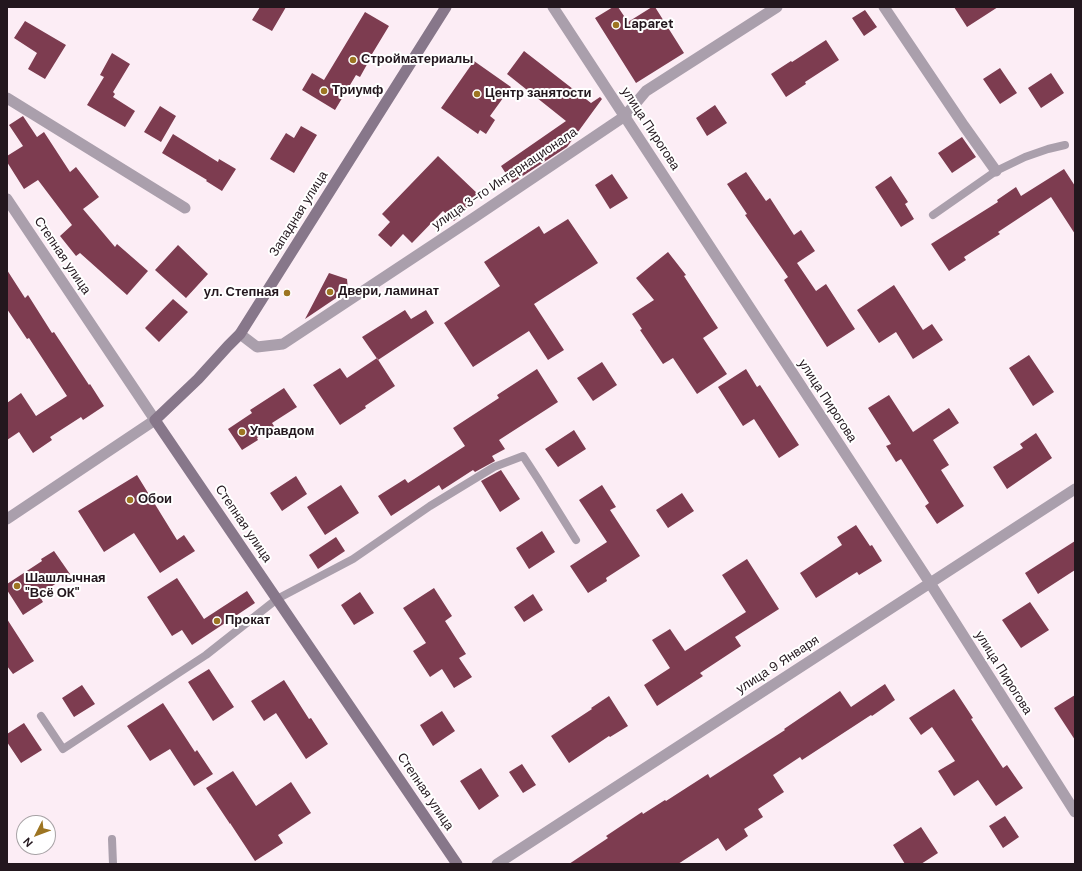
<!DOCTYPE html>
<meta charset="utf-8">
<style>
body{margin:0}
#map{position:relative;width:1082px;height:871px;overflow:hidden;background:#fcedf5;font-family:"DM Sans",sans-serif}
canvas{display:block}
.frame{position:absolute;inset:0;border:8px solid #23171e;pointer-events:none}
.north{position:absolute;left:16px;top:815px;width:40px;height:40px;box-sizing:border-box;background:#fff;border:1px solid #a7a2a5;border-radius:50%;rotate:228deg;font-size:11px;font-weight:700;line-height:16px;text-align:center;color:#23171e}
.north::after{content:'';display:block;margin:auto;width:14px;height:18px;background:#9d7522;clip-path:polygon(50% 0,100% 100%,50% 72%,0 100%)}
</style>
<div id="map">
<canvas width="1082" height="871"></canvas>
<div class="frame"></div>
<div class="north">N</div>
</div>
<script>
const context = document.querySelector('canvas').getContext('2d');
context.lineJoin = 'round';
function paint(path, color) {
  context.fillStyle = color;
  context.fill(path, 'evenodd');
}
function shape(rows) {
  const path = new Path2D();
  for (const r of rows) {
    path.moveTo(r[0], r[1]);
    for (let i = 2; i < r.length; i += 2) path.lineTo(r[i], r[i + 1]);
  }
  return path;
}
function trace(path, color, width, dash) {
  context.strokeStyle = color;
  context.lineWidth = width;
  context.lineCap = dash ? 'butt' : 'round';
  context.setLineDash(dash || []);
  context.stroke(path);
}
function write(font, color, halo, rows, align = 'center') {
  context.font = font + ' "DM Sans",sans-serif';
  context.lineWidth = 4;
  context.setLineDash([]);
  context.textBaseline = 'middle';
  context.strokeStyle = halo;
  context.fillStyle = color;
  for (const [text, x, y, turn = 0] of rows) {
    context.save();
    context.translate(x, y);
    context.rotate((+turn || 0) * Math.PI / 180);
    context.textAlign = isNaN(turn) ? turn : align;
    if (halo) context.strokeText(text, 0, 0);
    context.fillText(text, 0, 0);
    context.restore();
  }
}
const building = shape([
 [260,7,286,7,272,31,252,20],
 [613,7,618,7,628,22,652,7,655,7,684,53,636,83,595,18],
 [954,7,998,7,967,27],
 [865,10,877,27,864,36,852,18],
 [365,12,389,26,369,59,370,59,360,77,356,75,335,110,302,90,312,73,324,80],
 [25,21,66,45,45,79,28,69,37,53,14,38],
 [826,40,839,60,805,82,806,84,786,97,771,74,791,61,792,62],
 [524,51,591,103,600,97,602,99,567,147,512,183,501,166,566,121,507,74],
 [112,53,130,64,113,92,115,94,113,97,135,111,125,127,87,105,104,77,100,75],
 [474,61,511,87,490,116,495,120,486,134,480,130,478,134,441,108],
 [1000,68,1017,93,1000,104,983,79],
 [1051,73,1064,93,1041,108,1028,88],
 [715,105,727,123,707,136,696,118],
 [160,106,176,116,161,142,144,132],
 [23,116,37,137,44,132,70,172,76,167,99,197,83,209,115,247,117,244,148,271,127,295,80,253,76,256,60,236,72,225,38,180,24,189,7,162,7,156,23,146,9,125],
 [301,126,317,135,294,173,270,159,286,133,294,138],
 [173,134,218,162,219,159,236,169,222,191,206,181,207,180,162,153],
 [962,137,976,157,952,173,938,153],
 [438,156,479,195,454,221,443,211,412,243,403,234,391,247,378,235,390,222,382,214],
 [1064,169,1075,186,1075,234,1051,197,998,232,1000,234,964,257,966,260,949,271,931,244,998,202,997,200,1016,187,1021,196],
 [746,172,766,201,770,198,794,235,801,230,815,251,797,263,816,291,826,284,855,329,827,347,784,280,788,277,745,215,747,214,727,184],
 [612,174,628,198,610,209,595,185],
 [891,176,908,202,905,204,914,219,901,227,875,187],
 [568,219,598,263,534,304,564,350,548,360,529,331,473,367,444,323,500,286,484,262,539,226,544,234],
 [178,245,208,274,186,298,155,270],
 [668,252,686,275,684,276,718,328,703,338,727,374,697,394,673,358,663,364,640,330,642,329,632,314,654,300,636,278],
 [7,270,25,298,28,295,52,333,54,332,89,385,90,384,104,406,83,420,81,417,50,437,52,440,33,453,19,432,7,440,7,403,21,393,36,416,67,396,29,338,27,339,7,309],
 [329,273,347,279,348,290,305,319],
 [894,285,923,330,932,324,943,340,913,359,896,332,879,343,857,310],
 [173,299,188,312,159,342,145,328],
 [405,310,411,319,426,310,434,323,378,360,362,337],
 [1029,355,1054,392,1033,406,1009,368],
 [377,358,395,386,365,406,366,408,340,425,313,385,340,368,347,378],
 [602,362,617,385,593,401,577,378],
 [537,369,558,402,499,440,505,449,492,456,495,461,475,472,473,470,442,490,439,485,391,516,378,496,405,479,408,483,465,446,453,428,499,398,497,395],
 [746,369,757,387,760,385,799,445,779,458,754,419,743,426,718,387],
 [284,388,297,407,272,423,274,426,257,438,258,440,242,450,228,429,252,413,250,410],
 [889,395,913,432,949,408,959,423,933,440,949,465,941,470,964,506,937,524,925,506,929,503,901,459,896,462,886,446,891,444,868,408],
 [574,430,586,449,558,467,545,449],
 [1036,433,1052,458,1007,489,993,467,1023,448,1020,444],
 [501,470,520,499,500,512,481,481],
 [137,475,177,540,184,535,195,551,160,573,134,533,104,552,78,511],
 [296,476,307,494,282,511,270,493],
 [341,485,359,513,325,535,307,507],
 [602,485,616,507,610,510,640,556,606,578,607,581,588,593,570,566,607,542,579,500],
 [682,493,694,511,668,528,656,510],
 [856,525,870,546,872,545,882,561,859,575,857,572,816,598,800,573,842,545,837,537],
 [542,531,555,552,529,569,516,548],
 [336,537,345,551,318,569,309,555],
 [1075,541,1075,570,1038,594,1025,573],
 [54,551,70,574,39,595,43,602,23,615,7,590,7,584,42,561,41,559],
 [747,559,779,609,735,637,741,646,700,673,703,676,657,706,644,685,670,668,652,640,670,629,685,651,746,612,722,575],
 [177,578,204,619,247,591,255,603,192,645,182,630,172,636,147,597],
 [434,588,452,616,445,621,466,654,459,658,472,677,454,688,442,669,430,677,413,651,426,643,403,608],
 [360,592,374,613,354,625,341,605],
 [533,594,543,610,524,622,514,607],
 [1030,602,1049,630,1021,648,1002,620],
 [7,619,34,661,13,674,7,666],
 [209,669,234,707,213,721,188,682],
 [284,680,309,719,311,718,328,744,306,759,276,713,264,721,251,701],
 [885,684,895,700,872,716,871,715,802,760,800,757,773,775,784,792,758,809,763,817,744,829,748,836,726,851,718,838,678,864,569,864,608,838,606,836,642,812,643,814,665,800,666,801,708,774,710,778,785,730,784,729,840,691,851,707],
 [82,685,95,704,74,717,62,698],
 [954,689,973,718,971,719,1003,768,1007,765,1023,788,996,806,978,780,954,796,938,771,955,761,932,727,921,735,909,718],
 [1075,695,1075,740,1054,708],
 [609,696,628,726,610,737,609,736,569,763,551,736,592,709,591,708],
 [163,703,195,752,197,750,213,774,194,786,170,749,150,761,127,726],
 [442,711,455,731,433,746,420,725],
 [24,723,42,750,21,763,7,742,7,734],
 [522,764,536,785,523,793,509,772],
 [481,768,499,796,479,810,460,781],
 [233,771,256,806,291,782,311,813,278,835,283,843,255,861,230,823,230,824,206,788],
 [1005,816,1019,837,1003,848,989,826],
 [921,827,938,853,921,864,905,864,893,845]
]);
const service = shape([
 [933,215,996,171,1025,157,1048,149,1065,145],
 [41,716,63,749,206,655,277,599,353,559,430,506,494,467,523,456,538,479,576,540],
 [112,839,113,864]
]);
const minor = shape([
 [553,7,930,583,1075,812],
 [884,7,964,126,996,171],
 [7,98,185,208],
 [7,199,155,420],
 [240,334,257,347,283,344,475,217,625,116,646,91,777,7],
 [497,864,1075,489]
]);
const tertiary = shape([
 [7,519,155,420]
]);
const secondary = shape([
 [446,7,240,334,228,346,198,379,155,420,457,864]
]);
const markers = [
 [616,25,4,"#9d7522"],
 [353,60,4,"#9d7522"],
 [324,91,4,"#9d7522"],
 [477,94,4,"#9d7522"],
 [330,292,4,"#9d7522"],
 [287,293,4,"#9d7522"],
 [242,432,4,"#9d7522"],
 [130,500,4,"#9d7522"],
 [17,586,4,"#9d7522"],
 [217,621,4,"#9d7522"]
];
const poiNames = [
 ["Laparet",624,25],
 ["Стройматериалы",361,60],
 ["Триумф",332,91],
 ["Центр занятости",485,94],
 ["Двери, ламинат",338,292],
 ["ул. Степная",279,293,"right"],
 ["Управдом",250,432],
 ["Обои",138,500],
 ["Шашлычная",25,579],
 ["\"Всё ОК\"",25,594],
 ["Прокат",225,621]
];
const streetNames = [
 ["улица Пирогова",650,129,57],
 ["улица 3-го Интернационала",505,179,-34],
 ["Западная улица",299,214,-58],
 ["Степная улица",62,256,56],
 ["улица Пирогова",827,401,57],
 ["Степная улица",243,524,56],
 ["улица 9 Января",778,665,-33],
 ["улица Пирогова",1003,673,58],
 ["Степная улица",425,792,56]
];
paint(building, '#7d3c50');
trace(service, '#aa9fac', 8);
trace(minor, '#aa9fac', 11);
trace(tertiary, '#aa9fac', 11);
trace(secondary, '#87778a', 11);
for (const [x, y, r, color] of markers) {
  const dot = new Path2D();
  dot.arc(x, y, r, 0, 2 * Math.PI);
  context.fillStyle = color;
  context.fill(dot);
  trace(dot, '#fff', 1.5);
}
write('bold 13px', '#23171e', '#fff', poiNames, 'left');
write('13px', '#23171e', '#fff', streetNames);
</script>
